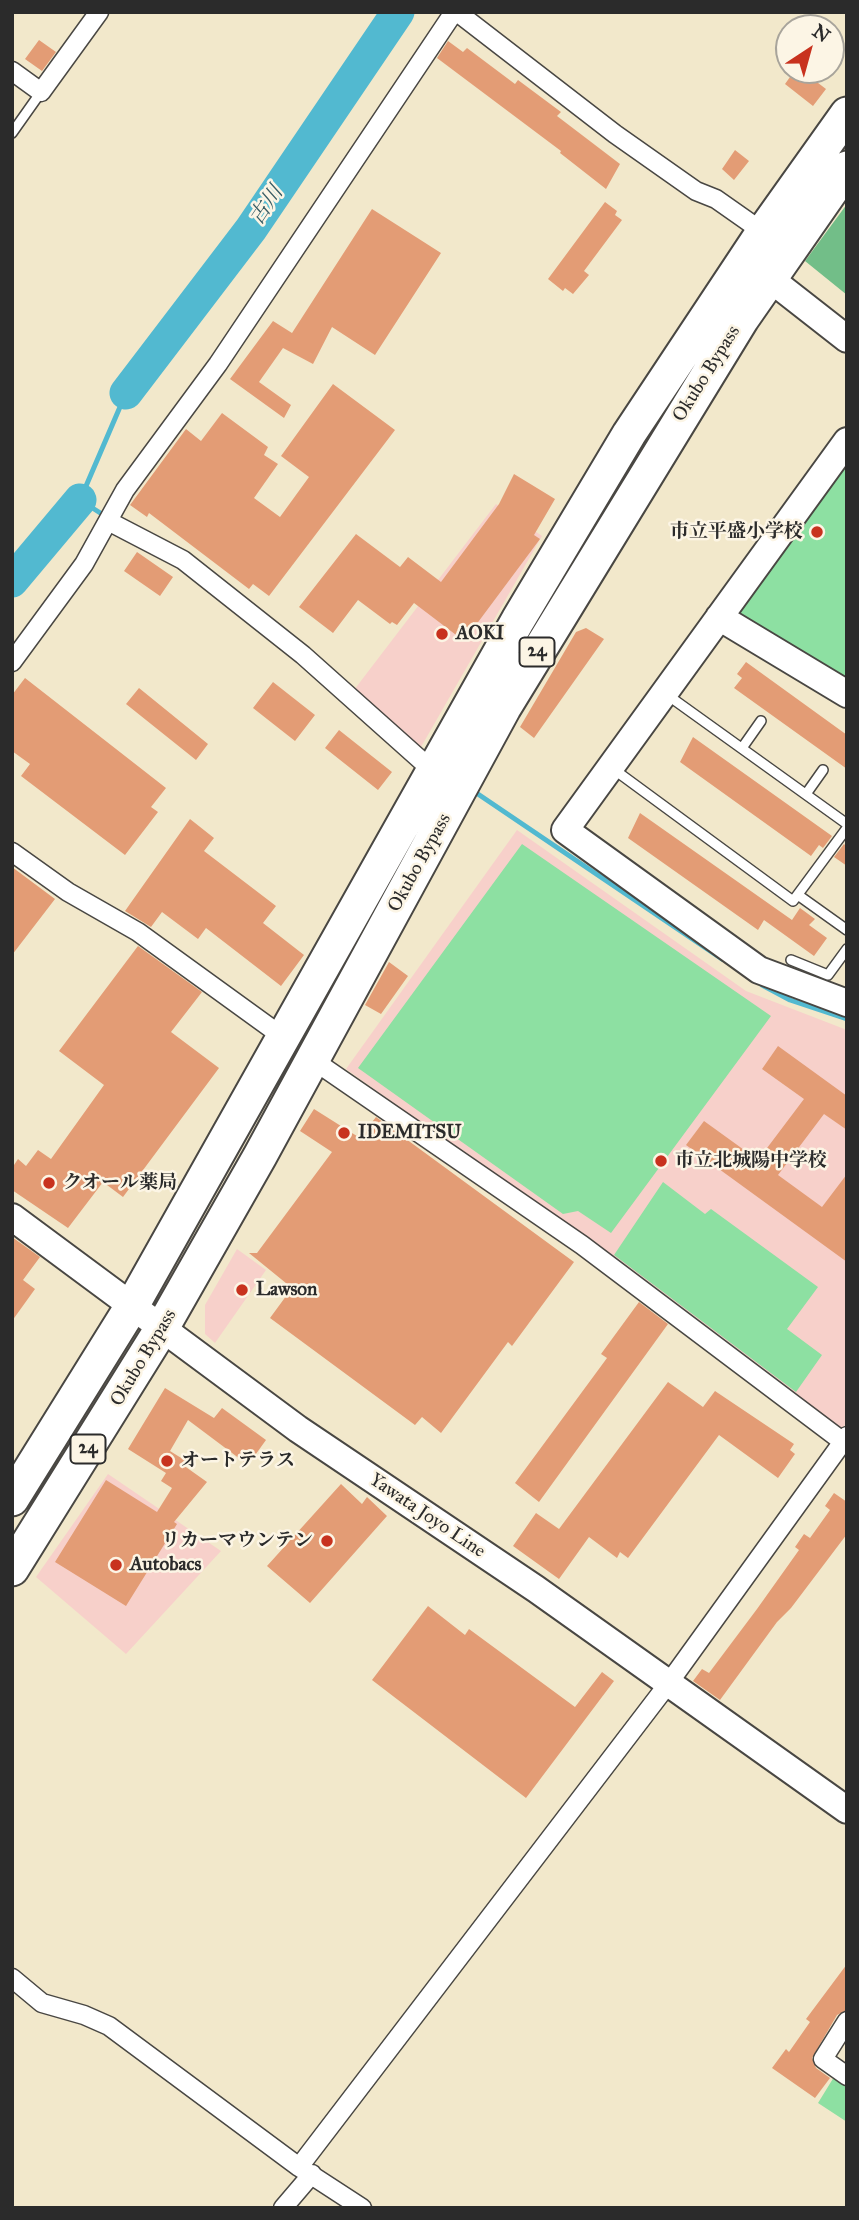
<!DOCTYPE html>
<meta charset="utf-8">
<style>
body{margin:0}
#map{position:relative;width:859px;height:2220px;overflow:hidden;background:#f2e8cb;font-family:"IM FELL Great Primer",serif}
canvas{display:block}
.frame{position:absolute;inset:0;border:14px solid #2b2b2b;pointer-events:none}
.north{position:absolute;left:775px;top:14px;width:70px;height:70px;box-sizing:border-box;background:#fcf5e5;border:2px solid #a8a49b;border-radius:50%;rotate:36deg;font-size:19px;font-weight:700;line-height:28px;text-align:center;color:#2b2b2b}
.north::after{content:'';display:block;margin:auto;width:24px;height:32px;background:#c8321e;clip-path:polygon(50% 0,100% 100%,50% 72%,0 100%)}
</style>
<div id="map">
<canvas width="859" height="2220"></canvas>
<div class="frame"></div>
<div class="north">N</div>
</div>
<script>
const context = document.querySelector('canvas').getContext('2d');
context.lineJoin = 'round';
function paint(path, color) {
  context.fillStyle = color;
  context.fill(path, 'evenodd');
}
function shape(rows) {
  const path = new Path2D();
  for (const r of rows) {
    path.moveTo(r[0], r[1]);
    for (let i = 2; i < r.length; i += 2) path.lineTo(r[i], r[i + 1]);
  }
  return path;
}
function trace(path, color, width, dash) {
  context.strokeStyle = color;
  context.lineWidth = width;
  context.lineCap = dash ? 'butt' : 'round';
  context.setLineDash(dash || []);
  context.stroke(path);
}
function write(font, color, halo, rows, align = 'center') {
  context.font = font + ' "IM FELL Great Primer","Noto Serif JP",serif';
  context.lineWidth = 5;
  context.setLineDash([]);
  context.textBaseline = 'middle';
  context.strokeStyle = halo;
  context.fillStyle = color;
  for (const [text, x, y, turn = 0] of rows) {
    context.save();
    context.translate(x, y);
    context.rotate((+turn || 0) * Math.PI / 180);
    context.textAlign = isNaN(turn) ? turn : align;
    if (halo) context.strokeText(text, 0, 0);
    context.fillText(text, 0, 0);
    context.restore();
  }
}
const built = shape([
 [496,504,542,536,421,747,354,690],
 [517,830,746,991,847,1030,847,1423,843,1427,835,1428,602,1253,346,1069],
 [237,1249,266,1270,215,1343,205,1334,205,1305],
 [108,1474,221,1551,126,1654,36,1577]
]);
const green = shape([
 [847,460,847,679,733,615],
 [522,844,771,1016,611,1233,578,1211,563,1214,358,1068],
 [663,1182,705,1214,711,1209,818,1287,787,1329,822,1355,796,1392,614,1255],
 [834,2077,847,2085,847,2122,818,2103]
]);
const forest = shape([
 [847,204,847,295,805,261]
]);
const stream = shape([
 [105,516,80,500,126,393],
 [472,790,722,959],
 [762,985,790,1000,847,1019]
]);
const river = shape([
 [126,393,251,229,398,12],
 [12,581,80,500]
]);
const building = shape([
 [39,40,56,52,42,71,25,59],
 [448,41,463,52,467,48,515,84,518,80,561,112,557,116,620,164,606,189,560,153,561,151,437,58],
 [795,70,801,70,826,89,813,106,785,84],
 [735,150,749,161,734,180,722,169],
 [605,202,617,211,615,215,622,220,584,271,589,275,573,294,565,288,563,291,548,279],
 [372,209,441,253,375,355,332,327,313,364,283,348,259,382,291,405,284,418,230,379,273,321,292,333],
 [333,384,395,430,269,596,253,584,249,589,149,513,147,517,130,505,186,429,201,441,222,413,268,447,264,455,278,464,254,498,280,517,309,477,281,456],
 [514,474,555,499,534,535,540,539,464,641,414,603,397,625,392,622,390,624,358,600,333,633,299,607,356,534,400,567,408,557,441,582,499,504],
 [137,552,173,577,160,596,124,571],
 [586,628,604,639,534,738,520,727,576,632],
 [746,662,847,735,847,769,734,688,742,678,737,674],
 [25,678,166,788,151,807,158,812,125,855,21,776,30,764,12,751,12,695],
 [273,682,315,715,295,741,253,708],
 [139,688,208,744,196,760,126,704],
 [339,730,392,772,378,790,325,748],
 [693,737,832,836,823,848,819,845,811,856,680,762],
 [640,813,792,920,800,908,815,919,809,925,827,938,814,956,764,920,758,930,628,838],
 [190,819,214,838,204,851,276,906,263,923,304,955,281,986,206,928,198,939,162,912,151,927,125,911],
 [844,844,847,847,847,866,834,857],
 [12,867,55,899,12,955],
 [138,946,202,992,171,1032,219,1068,123,1197,103,1182,68,1228,12,1190,12,1168,18,1159,26,1166,38,1150,51,1159,104,1085,59,1051],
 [389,962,408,976,381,1014,365,1005],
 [778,1046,847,1096,847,1130,824,1114,778,1175,822,1207,847,1174,847,1262,686,1145,704,1121,758,1160,804,1099,762,1069],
 [314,1109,360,1138,376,1117,574,1262,512,1346,508,1342,441,1433,422,1417,415,1425,270,1318,292,1288,249,1253,257,1253,332,1152,300,1131],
 [12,1237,40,1257,23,1280,35,1289,12,1321],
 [639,1302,668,1324,539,1502,515,1483,607,1358,601,1354],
 [668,1382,703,1407,715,1391,794,1444,790,1450,795,1454,778,1478,719,1435,628,1558,620,1552,617,1558,589,1537,559,1579,513,1546,536,1513,559,1529],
 [165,1388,214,1418,222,1408,266,1440,248,1465,188,1420,170,1451,186,1461,183,1465,207,1482,174,1522,177,1524,126,1606,55,1562,106,1480,157,1512,172,1488,161,1481,166,1473,128,1449],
 [341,1484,362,1504,367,1497,387,1516,310,1603,267,1566],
 [834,1493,847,1502,847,1534,791,1608,777,1622,720,1700,693,1681,702,1669,709,1673,757,1609,799,1550,795,1547,804,1534,810,1538,830,1510,825,1506],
 [428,1606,465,1635,469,1629,575,1707,602,1672,614,1681,526,1798,372,1680],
 [847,1964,847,2010,837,2015,812,2058,816,2068,830,2078,815,2098,772,2068,786,2049,789,2052,810,2022,806,2019]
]);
const lane = shape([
 [12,133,41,92],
 [666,694,847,824],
 [742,748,761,721],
 [612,768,793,901,847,828],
 [806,794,823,770],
 [798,895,847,930],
 [791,960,828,975,847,949]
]);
const street = shape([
 [457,12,615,134,696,191,716,199,763,232],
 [12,71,41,92,99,12],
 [108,521,183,560,303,655,433,771],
 [12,662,84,564,125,490,218,364,454,12],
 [12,852,68,892,138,932,283,1037],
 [313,1060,582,1245,842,1441],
 [12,1978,42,2003,84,2015,109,2026,299,2167,362,2208],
 [847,2021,823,2059,847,2076],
 [299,2167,668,1684,847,1436],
 [283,2208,312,2174]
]);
const secondary = shape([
 [761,261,769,278,847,339],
 [847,441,565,830,759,970,847,1003],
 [719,617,847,694],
 [12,1217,298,1429,536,1589,847,1810]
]);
const highway = shape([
 [12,1499,132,1306,518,620,629,434,763,232,847,114],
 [12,1569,162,1328,260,1156,504,708,742,319,847,168]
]);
const markers = [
 [817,532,7,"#c8321e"],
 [442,634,7,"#c8321e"],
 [344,1133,7,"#c8321e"],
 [661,1161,7,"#c8321e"],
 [49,1183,7,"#c8321e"],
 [242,1290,7,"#c8321e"],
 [167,1461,7,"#c8321e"],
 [327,1541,7,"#c8321e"],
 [116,1565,7,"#c8321e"]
];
const shields = [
 [537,652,35],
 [88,1449,35]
];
const shieldNames = [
 ["24",537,652],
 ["24",88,1449]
];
const streetNames = [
 ["Okubo Bypass",707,374,-58],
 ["Okubo Bypass",420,863,-61],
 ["Okubo Bypass",144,1358,-59],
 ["Yawata Joyo Line",427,1516,34]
];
const poiNames = [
 ["市立平盛小学校",803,532,"right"],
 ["AOKI",456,634],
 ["IDEMITSU",358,1133],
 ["市立北城陽中学校",675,1161],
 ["クオール薬局",63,1183],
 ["Lawson",256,1290],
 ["オートテラス",181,1461],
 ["リカーマウンテン",313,1541,"right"],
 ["Autobacs",130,1565]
];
const waterNames = [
 ["古川",267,206,-56]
];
paint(built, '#f7d0ca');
paint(green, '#8de0a2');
paint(forest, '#72be88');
trace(stream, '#52b9d0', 5);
trace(river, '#52b9d0', 33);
paint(building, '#e39c75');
trace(lane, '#494743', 12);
trace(street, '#494743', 21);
trace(secondary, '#494743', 30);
trace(highway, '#494743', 37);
trace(lane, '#fff', 9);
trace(street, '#fff', 18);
trace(secondary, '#fff', 26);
trace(highway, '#fff', 33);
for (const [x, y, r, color] of markers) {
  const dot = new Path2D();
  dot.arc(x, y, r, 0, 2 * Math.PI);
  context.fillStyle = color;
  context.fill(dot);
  trace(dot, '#fcf5e5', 2.5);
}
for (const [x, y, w] of shields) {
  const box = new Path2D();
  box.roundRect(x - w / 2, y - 14.5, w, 29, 5);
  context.fillStyle = '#fcf5e5';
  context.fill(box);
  trace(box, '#2b2b2b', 2);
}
write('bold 18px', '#2b2b2b', null, shieldNames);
write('19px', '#2b2b2b', '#fcf5e5', streetNames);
write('bold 19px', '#2b2b2b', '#fcf5e5', poiNames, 'left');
write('italic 21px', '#395d65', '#fcf5e5', waterNames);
</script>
